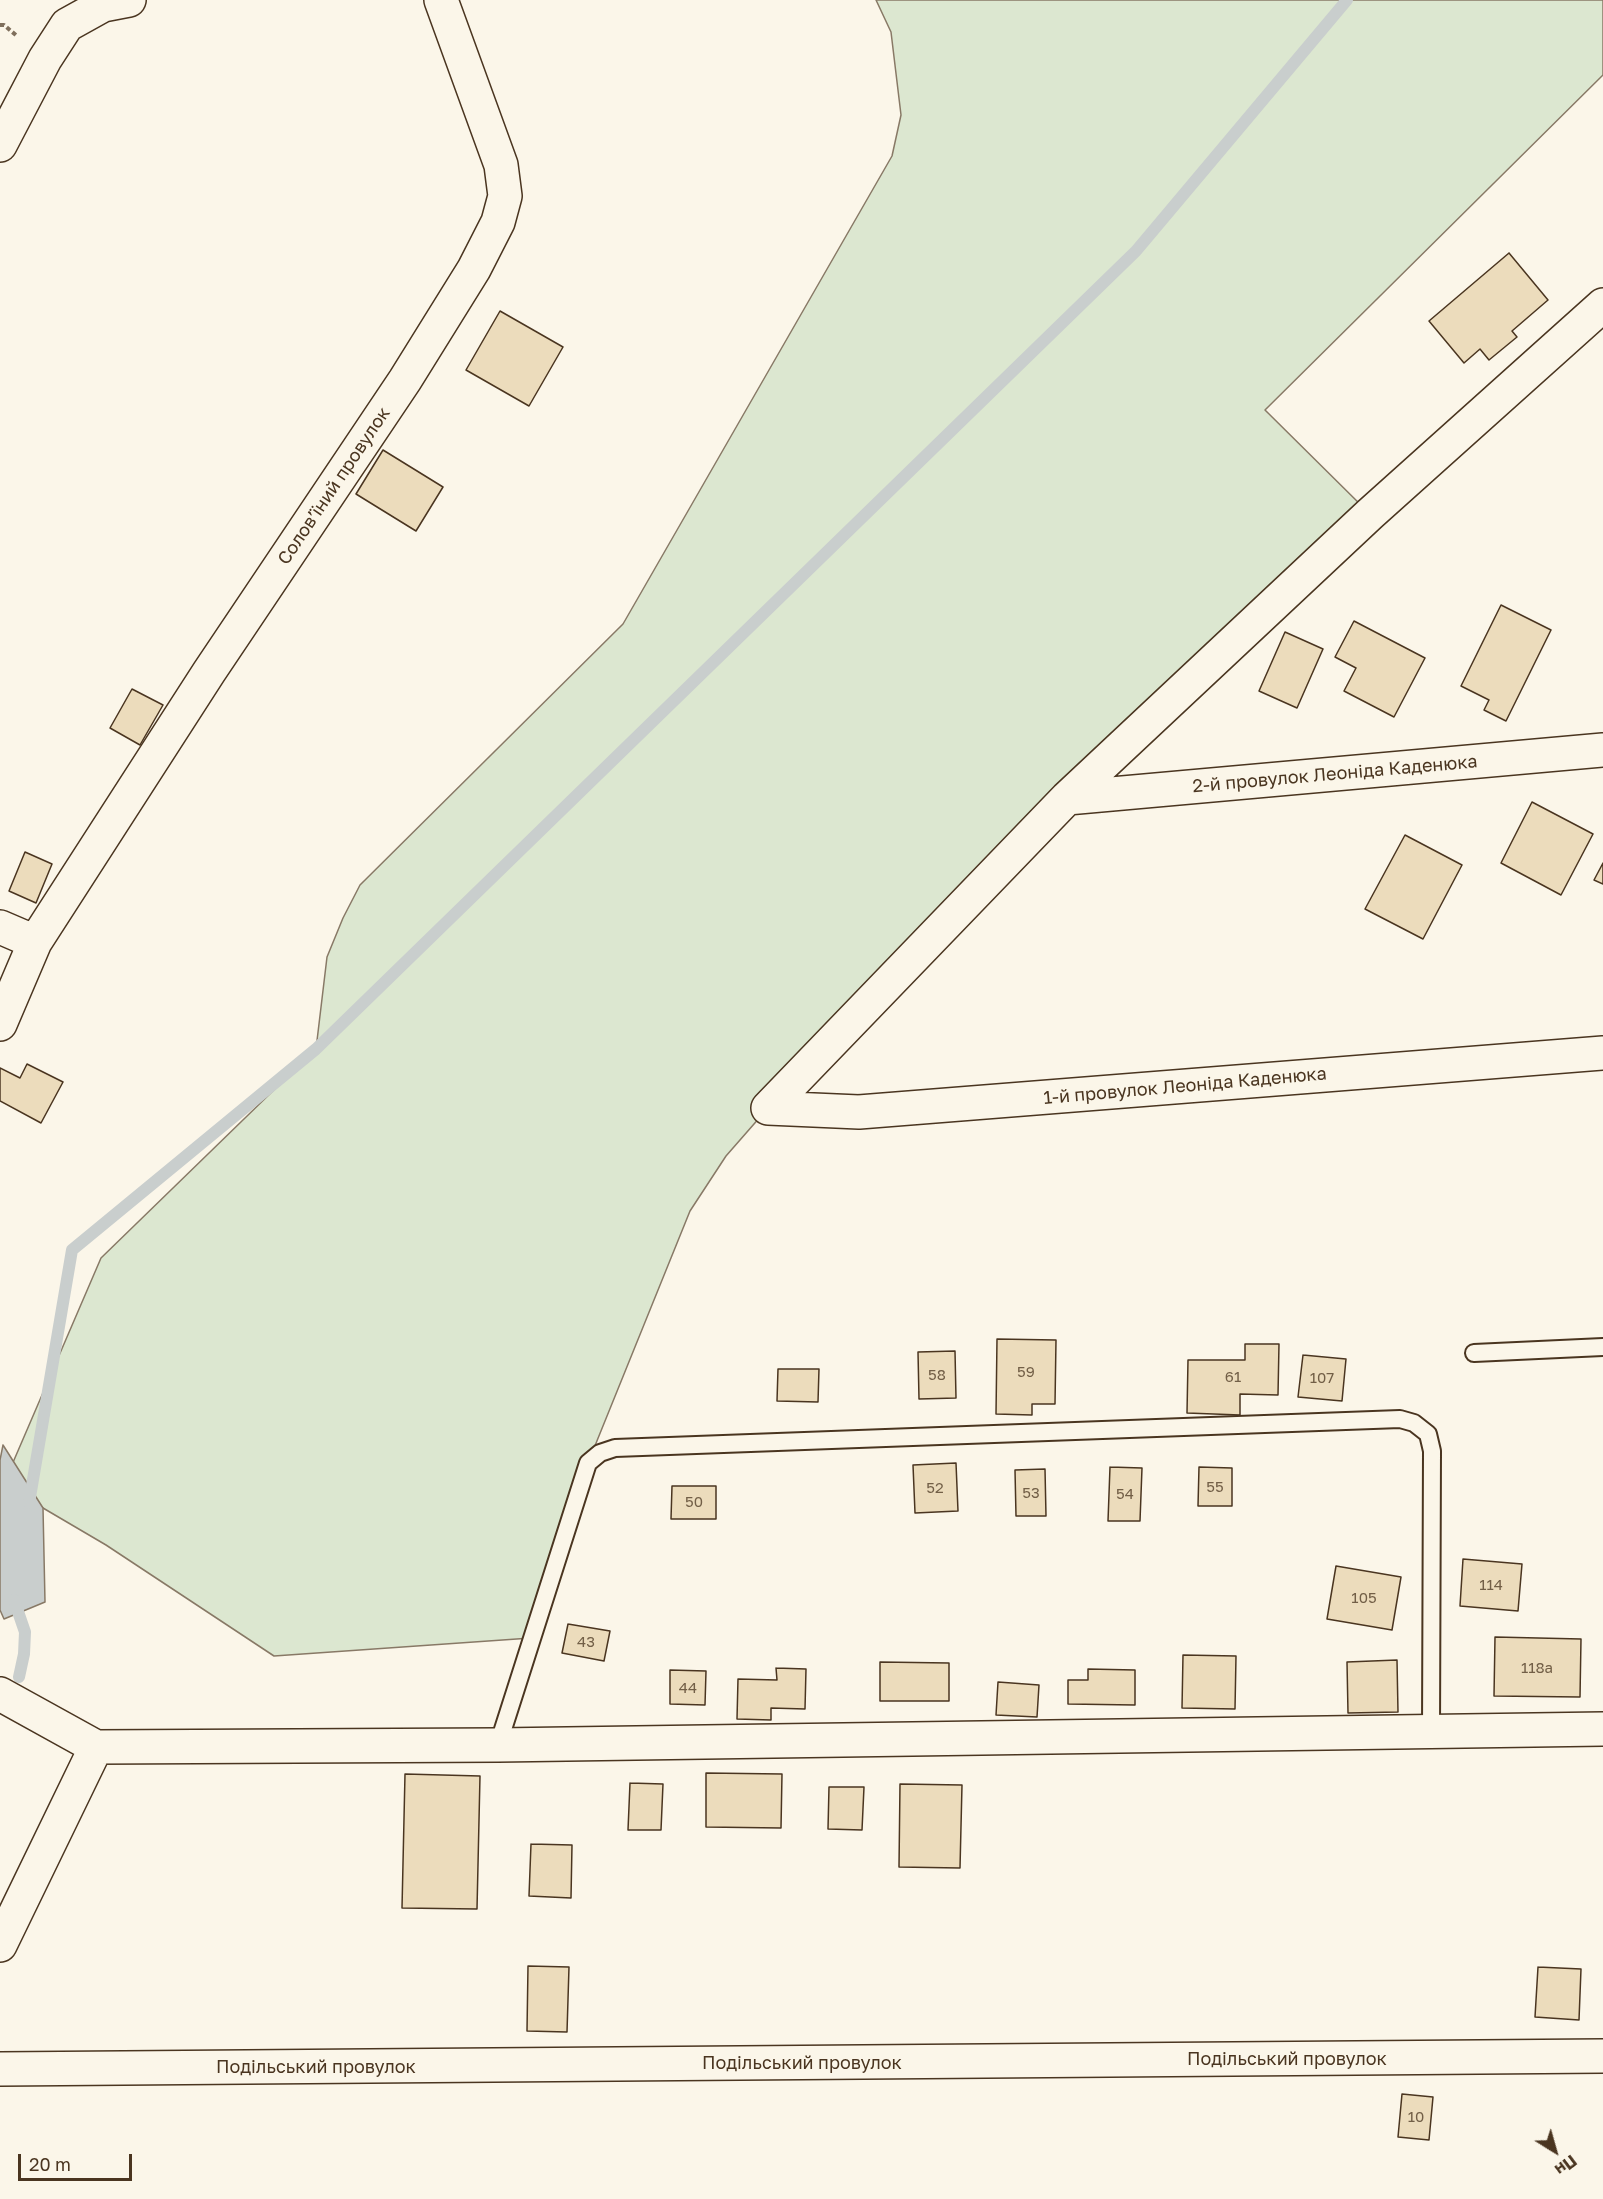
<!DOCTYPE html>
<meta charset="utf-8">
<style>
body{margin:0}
#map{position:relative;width:1603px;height:2199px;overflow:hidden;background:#fbf6e9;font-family:"Golos Text",sans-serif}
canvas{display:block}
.north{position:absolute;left:1525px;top:2121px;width:60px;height:60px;-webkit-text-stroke:4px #fbf6e9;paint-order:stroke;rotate:143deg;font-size:16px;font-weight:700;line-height:24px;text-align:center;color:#4a3520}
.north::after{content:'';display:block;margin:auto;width:21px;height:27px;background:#4a3520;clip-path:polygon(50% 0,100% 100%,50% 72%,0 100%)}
.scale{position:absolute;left:18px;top:2154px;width:114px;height:27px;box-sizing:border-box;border:3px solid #4a3520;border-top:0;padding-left:8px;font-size:18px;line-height:21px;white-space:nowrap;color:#4a3520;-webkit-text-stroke:4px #fbf6e9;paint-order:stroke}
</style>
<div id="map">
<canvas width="1603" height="2199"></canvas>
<div class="north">Пн</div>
<div class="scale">20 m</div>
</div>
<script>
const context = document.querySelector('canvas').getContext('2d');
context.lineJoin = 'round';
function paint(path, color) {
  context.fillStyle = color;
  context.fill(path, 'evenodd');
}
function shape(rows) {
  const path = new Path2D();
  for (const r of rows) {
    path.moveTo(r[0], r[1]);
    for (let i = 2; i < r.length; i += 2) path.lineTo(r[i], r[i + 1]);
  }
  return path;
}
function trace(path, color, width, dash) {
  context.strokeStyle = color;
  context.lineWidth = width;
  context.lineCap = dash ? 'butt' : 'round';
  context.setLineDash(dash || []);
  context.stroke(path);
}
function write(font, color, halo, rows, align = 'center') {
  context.font = font + ' "Golos Text",sans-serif';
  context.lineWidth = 4.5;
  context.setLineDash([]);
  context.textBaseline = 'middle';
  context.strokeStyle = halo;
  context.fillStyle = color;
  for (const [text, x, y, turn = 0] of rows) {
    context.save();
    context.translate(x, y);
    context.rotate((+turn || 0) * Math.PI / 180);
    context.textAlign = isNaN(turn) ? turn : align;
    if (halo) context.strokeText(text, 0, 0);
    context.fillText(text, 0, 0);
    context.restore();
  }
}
const green = shape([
 [876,0,1603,0,1603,75,1265,410,1370,514,768,1108,726,1156,690,1211,588,1463,531,1638,274,1656,106,1545,43,1508,8,1474,101,1258,316,1049,327,957,343,918,360,885,623,624,892,156,901,115,891,32,876,0]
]);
const water = shape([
 [3,1445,43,1508,45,1602,4,1619,0,1610,0,1460,3,1445]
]);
const stream = shape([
 [29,1503,72,1250,316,1049,1136,251,1347,0],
 [14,1600,25,1632,24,1654,19,1677]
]);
const building = shape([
 [1509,253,1548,300,1512,331,1517,337,1489,360,1480,349,1464,363,1429,321,1509,253],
 [500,311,563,347,529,406,466,370,500,311],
 [383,450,443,487,416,531,356,494,383,450],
 [1501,605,1551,630,1506,721,1484,710,1489,700,1461,686,1501,605],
 [1354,621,1425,658,1394,717,1344,691,1356,668,1335,657,1354,621],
 [1285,632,1323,649,1297,708,1259,691,1285,632],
 [132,689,163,705,140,745,110,728,132,689],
 [1532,802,1593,834,1561,895,1501,863,1532,802],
 [1405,835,1462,865,1423,939,1365,909,1405,835],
 [25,852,52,864,36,903,9,891,25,852],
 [1603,863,1603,884,1594,880,1603,863],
 [27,1064,63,1082,41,1123,0,1101,0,1068,20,1078,27,1064],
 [997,1339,1056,1340,1055,1404,1032,1404,1032,1415,996,1414,997,1339],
 [1245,1344,1279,1344,1278,1395,1240,1394,1240,1415,1187,1413,1188,1360,1245,1360,1245,1344],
 [955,1351,956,1398,919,1399,918,1352,955,1351],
 [1303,1355,1346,1359,1342,1401,1298,1397,1303,1355],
 [778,1369,819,1369,818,1402,777,1401,778,1369],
 [956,1463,958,1511,915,1513,913,1465,956,1463],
 [1110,1467,1142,1468,1140,1521,1108,1521,1110,1467],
 [1199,1467,1232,1468,1232,1506,1198,1506,1199,1467],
 [1045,1469,1046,1516,1016,1516,1015,1470,1045,1469],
 [672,1486,716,1486,716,1519,671,1519,672,1486],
 [1463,1559,1522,1564,1518,1611,1460,1606,1463,1559],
 [1336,1566,1401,1577,1392,1630,1327,1619,1336,1566],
 [568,1624,610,1631,604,1661,562,1653,568,1624],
 [1495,1637,1581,1639,1580,1697,1494,1696,1495,1637],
 [1183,1655,1236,1656,1235,1709,1182,1708,1183,1655],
 [1397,1660,1398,1712,1348,1713,1347,1662,1397,1660],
 [880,1662,949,1663,949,1701,880,1701,880,1662],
 [776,1668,806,1669,805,1709,771,1708,771,1720,737,1719,738,1679,777,1680,776,1668],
 [1088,1669,1135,1670,1135,1705,1068,1704,1068,1680,1088,1680,1088,1669],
 [670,1670,706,1671,705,1705,670,1704,670,1670],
 [998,1682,1039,1685,1037,1717,996,1715,998,1682],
 [706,1773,782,1774,781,1828,706,1827,706,1773],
 [405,1774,480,1776,477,1909,402,1908,405,1774],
 [630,1783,663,1784,661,1830,628,1830,630,1783],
 [900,1784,962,1785,960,1868,899,1867,900,1784],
 [829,1787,864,1787,862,1830,828,1829,829,1787],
 [531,1844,572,1845,571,1898,529,1896,531,1844],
 [528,1966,569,1967,567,2032,527,2031,528,1966],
 [1538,1967,1581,1969,1579,2020,1535,2017,1538,1967],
 [1402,2094,1433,2097,1429,2140,1398,2137,1402,2094]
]);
const path = shape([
 [0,25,4,25,17,36]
]);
const service = shape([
 [1474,1353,1603,1347],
 [498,1745,588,1463,600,1453,615,1448,1400,1419,1414,1423,1428,1434,1432,1451,1431,1731]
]);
const minor = shape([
 [0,145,45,59,67,25,103,5,129,0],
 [1067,798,1603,750],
 [0,927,35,942],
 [0,1024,35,942,209,672,405,380,474,269,498,222,505,196,501,165,441,0],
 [768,1108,1067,798,1370,514,1603,305],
 [768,1108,859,1112,1603,1053],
 [0,1694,96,1747,498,1745,1603,1729],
 [0,1945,96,1747],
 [0,2069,1603,2056]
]);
const numberNames = [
 ["59",1026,1372],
 ["58",937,1375],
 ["61",1233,1377],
 ["107",1322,1378],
 ["55",1215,1487],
 ["52",935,1488],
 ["53",1031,1493],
 ["54",1125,1494],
 ["50",694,1502],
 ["114",1491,1585],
 ["105",1364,1598],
 ["43",586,1642],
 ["118а",1537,1668],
 ["44",688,1688],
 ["10",1416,2117]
];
const streetNames = [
 ["Соловʼїний провулок",334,486,-56],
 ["2-й провулок Леоніда Каденюка",1335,774,-5],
 ["1-й провулок Леоніда Каденюка",1185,1086,-5],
 ["Подільський провулок",1287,2059],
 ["Подільський провулок",802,2063],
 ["Подільський провулок",316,2067]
];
paint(green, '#dce7d0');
trace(green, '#887966', 1.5);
paint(water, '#c9cecd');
trace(water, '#887966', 1.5);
trace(stream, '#c9cecd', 12);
paint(building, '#ecdcbc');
trace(building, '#4a3520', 1.5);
trace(service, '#4a3520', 20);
trace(minor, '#4a3520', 36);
trace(path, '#7f6f5c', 4, [4.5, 3]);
trace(service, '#fbf6e9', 16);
trace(minor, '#fbf6e9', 33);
write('15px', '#725f47', null, numberNames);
write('18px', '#4a3520', '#fbf6e9', streetNames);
</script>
